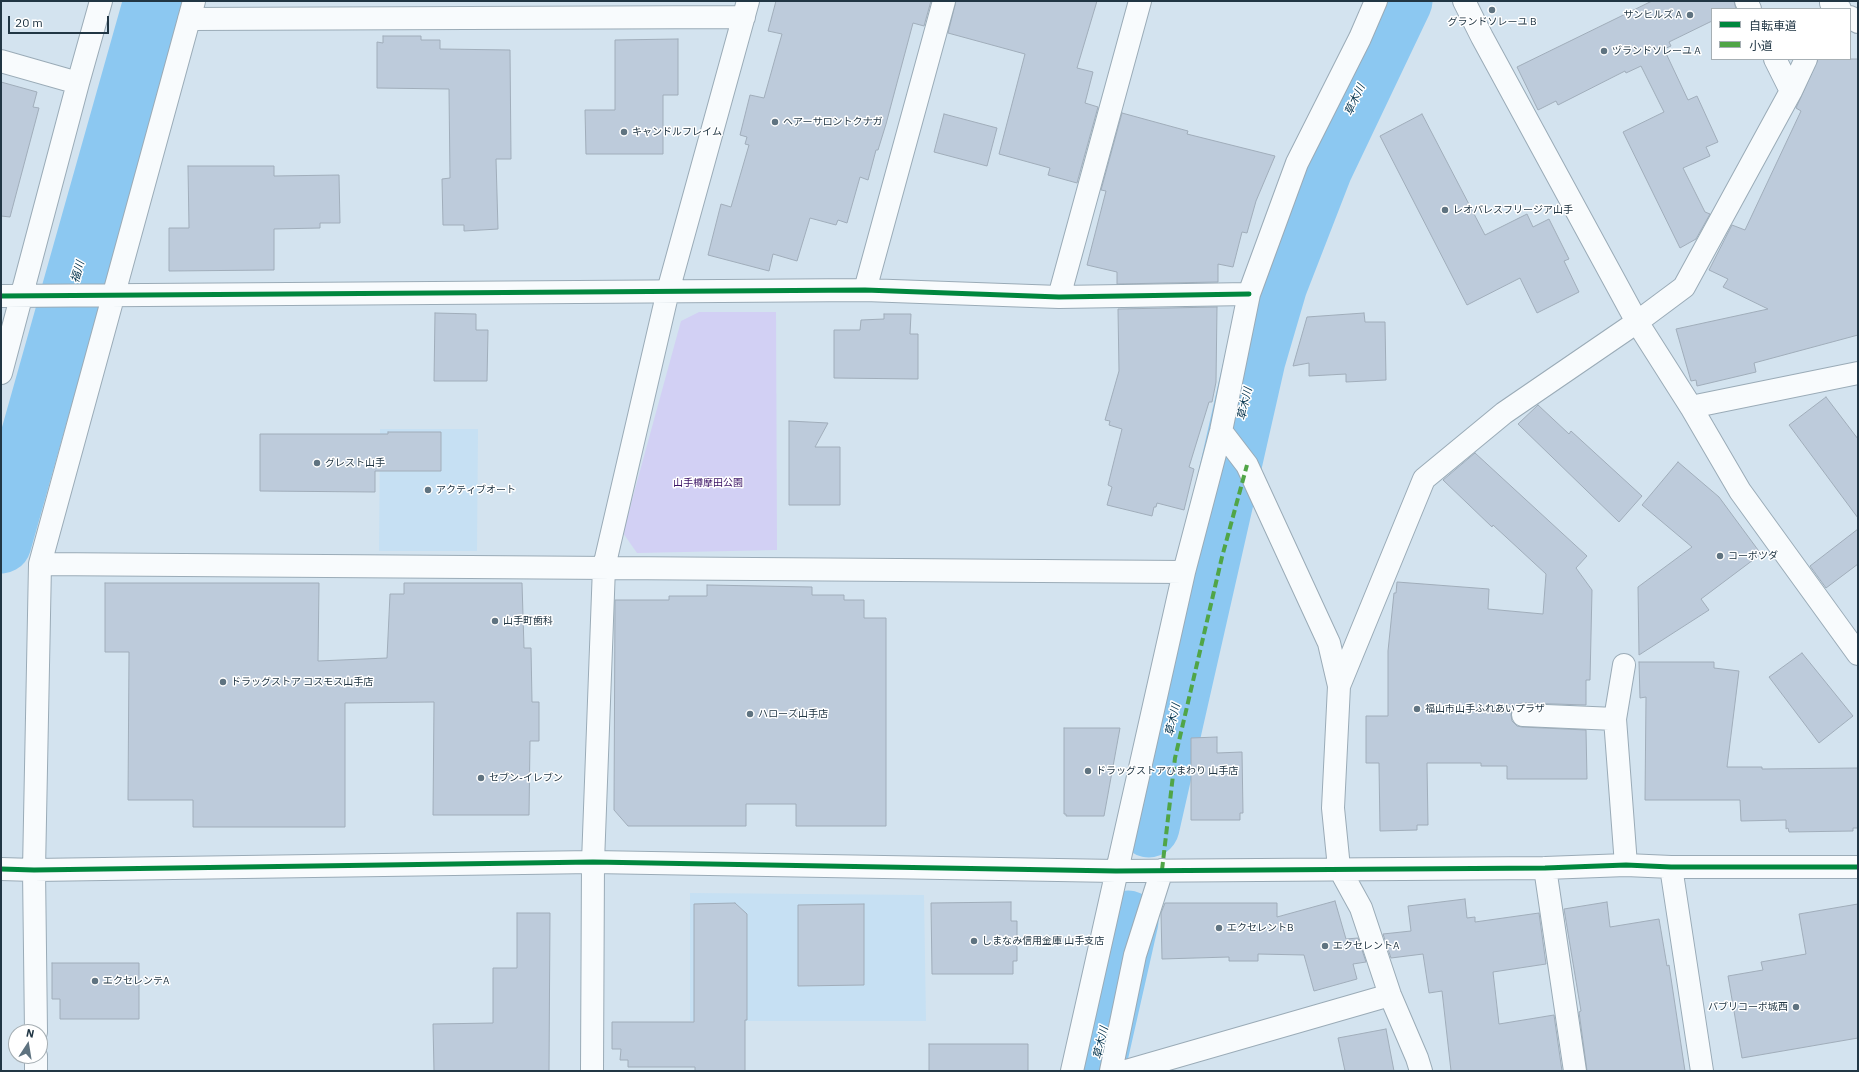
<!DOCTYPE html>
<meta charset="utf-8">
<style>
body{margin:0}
#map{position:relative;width:1859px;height:1072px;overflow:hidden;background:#d3e3ef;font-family:"IBM Plex Sans","Noto Sans JP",sans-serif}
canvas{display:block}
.frame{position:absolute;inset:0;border:2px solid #213644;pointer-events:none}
.legend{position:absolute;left:1711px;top:8px;width:140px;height:52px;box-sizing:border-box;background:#fff;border:1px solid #a6afb4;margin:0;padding:5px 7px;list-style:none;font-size:12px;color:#213644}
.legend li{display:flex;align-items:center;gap:8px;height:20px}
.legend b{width:20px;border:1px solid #a6afb4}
.north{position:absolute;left:8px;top:1024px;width:40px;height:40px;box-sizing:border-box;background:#fff;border:1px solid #a6afb4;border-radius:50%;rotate:12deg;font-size:11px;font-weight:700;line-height:16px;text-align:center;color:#213644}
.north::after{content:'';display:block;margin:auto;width:14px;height:18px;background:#5f7380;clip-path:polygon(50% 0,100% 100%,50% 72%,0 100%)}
.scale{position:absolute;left:8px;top:16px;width:101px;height:18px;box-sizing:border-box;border:2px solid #213644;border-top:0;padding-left:5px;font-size:12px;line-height:14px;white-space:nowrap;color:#213644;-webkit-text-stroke:3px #fff;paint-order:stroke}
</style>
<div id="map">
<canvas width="1859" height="1072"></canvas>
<div class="frame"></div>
<ul class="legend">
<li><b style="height:5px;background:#00873e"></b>自転車道</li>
<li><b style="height:5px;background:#50a547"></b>小道</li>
</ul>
<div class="north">N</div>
<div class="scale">20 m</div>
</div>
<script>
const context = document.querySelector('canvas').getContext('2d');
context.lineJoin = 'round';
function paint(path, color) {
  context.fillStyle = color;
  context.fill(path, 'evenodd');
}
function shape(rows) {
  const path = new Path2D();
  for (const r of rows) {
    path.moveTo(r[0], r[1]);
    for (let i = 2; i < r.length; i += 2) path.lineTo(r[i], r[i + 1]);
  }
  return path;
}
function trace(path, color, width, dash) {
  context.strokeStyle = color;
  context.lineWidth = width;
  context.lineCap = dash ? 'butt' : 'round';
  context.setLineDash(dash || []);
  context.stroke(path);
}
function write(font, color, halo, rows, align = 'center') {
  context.font = font + ' "IBM Plex Sans","Noto Sans JP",sans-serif';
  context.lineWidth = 3;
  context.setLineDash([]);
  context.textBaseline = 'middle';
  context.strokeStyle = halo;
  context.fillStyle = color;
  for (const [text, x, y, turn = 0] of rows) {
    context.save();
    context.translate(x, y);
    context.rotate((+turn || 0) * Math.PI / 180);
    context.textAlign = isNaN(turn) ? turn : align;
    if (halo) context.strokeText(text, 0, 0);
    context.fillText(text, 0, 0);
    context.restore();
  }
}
const built = shape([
 [380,429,478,429,477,551,379,551],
 [690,893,924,895,926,1021,690,1021]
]);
const green = shape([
 [699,312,776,312,777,550,637,553,623,533,681,321]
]);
const river = shape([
 [1,543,154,1],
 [1149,827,1255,360,1277,285,1322,169,1402,1],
 [1094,1071,1128,921]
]);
const building = shape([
 [776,1,931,1,924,26,913,23,886,124,878,150,876,150,868,180,860,177,847,223,838,220,836,225,810,218,797,261,773,254,769,271,708,255,721,204,731,207,749,145,745,144,747,137,740,135,750,95,764,98,782,34,768,31,776,1],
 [956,1,1097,1,1077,68,1093,72,1085,103,1098,107,1077,183,1048,175,1050,168,999,154,1025,54,948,33,956,1],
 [1652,1,1734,1,1736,9,1712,9,1712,21,1669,42,1671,46,1664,49,1688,100,1697,96,1718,142,1706,147,1710,156,1683,168,1705,212,1710,214,1696,239,1680,248,1623,132,1664,112,1641,66,1626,73,1625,71,1558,105,1556,101,1538,110,1517,67,1652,1],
 [383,36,421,36,421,40,440,40,440,49,510,50,511,159,496,159,498,229,464,231,464,225,443,225,442,179,450,178,449,89,377,88,377,42,383,43,383,36],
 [678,39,678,95,663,95,663,154,586,154,585,110,615,110,615,40,678,39],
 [1818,59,1858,59,1858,335,1754,363,1756,372,1697,386,1696,380,1691,381,1676,329,1768,309,1723,287,1728,279,1709,270,1732,225,1745,230,1801,111,1796,108,1818,59],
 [1,82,37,92,33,107,39,108,10,217,1,216,1,82],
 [1122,113,1188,131,1187,134,1275,156,1256,201,1247,233,1242,232,1233,267,1218,264,1218,282,1117,284,1117,272,1087,265,1106,191,1101,190,1122,113],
 [944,114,997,128,987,166,934,152,944,114],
 [1422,114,1485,235,1527,214,1533,227,1549,219,1569,259,1564,261,1579,292,1537,313,1520,278,1467,305,1380,136,1422,114],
 [188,166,274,166,274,176,339,175,340,223,320,223,320,228,274,229,274,270,169,271,169,228,189,228,188,166],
 [1217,307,1216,382,1212,402,1209,402,1189,467,1194,469,1184,510,1157,503,1156,507,1154,507,1152,516,1107,505,1112,487,1108,485,1122,429,1109,425,1110,421,1105,420,1119,371,1118,309,1217,307],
 [435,313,476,314,476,330,488,330,487,381,434,381,435,313],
 [1364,313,1365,322,1385,322,1386,380,1346,382,1346,374,1309,376,1309,363,1293,366,1307,317,1364,313],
 [884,314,911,314,910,334,918,334,918,379,834,378,834,330,860,330,861,320,884,319,884,314],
 [1826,397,1858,439,1858,518,1789,425,1826,397],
 [1538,405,1569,434,1571,431,1642,496,1619,522,1518,424,1538,405],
 [789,421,828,423,815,447,840,447,840,505,789,505,789,421],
 [388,432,441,432,441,471,375,471,375,492,260,491,260,434,388,434,388,432],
 [1475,453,1587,556,1576,568,1592,590,1590,680,1586,680,1586,705,1523,703,1518,704,1513,708,1511,715,1512,721,1517,726,1522,727,1586,730,1587,779,1507,779,1507,766,1481,766,1481,763,1427,763,1428,825,1417,825,1417,830,1380,831,1379,763,1366,763,1366,716,1388,716,1388,651,1394,593,1396,593,1397,582,1489,589,1488,609,1543,614,1546,574,1493,525,1492,527,1443,480,1475,453],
 [1678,462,1719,497,1761,554,1701,599,1709,610,1639,655,1638,587,1692,547,1642,505,1678,462],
 [1858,529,1858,564,1826,588,1810,566,1858,529],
 [105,583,319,583,318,661,387,658,390,594,404,594,404,583,522,583,524,648,531,648,532,702,539,702,539,741,530,741,529,815,433,815,434,702,345,703,345,827,193,827,193,800,128,800,129,652,105,652,105,583],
 [707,585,812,587,812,595,844,595,844,600,864,600,864,618,886,618,886,826,796,826,796,804,746,804,746,826,628,826,614,810,615,600,669,600,669,596,707,596,707,585],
 [1802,653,1853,716,1819,743,1769,677,1802,653],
 [1639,662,1714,662,1714,668,1739,671,1727,767,1762,767,1762,769,1858,768,1858,828,1853,828,1853,831,1789,832,1788,828,1786,829,1786,820,1741,821,1740,800,1645,800,1646,697,1640,698,1639,662],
 [1064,728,1120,728,1104,816,1066,816,1066,814,1064,814,1064,728],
 [1217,737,1217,753,1242,752,1243,813,1240,813,1240,820,1191,820,1191,738,1217,737],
 [1465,899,1467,918,1475,917,1475,922,1539,913,1546,964,1493,972,1499,1024,1554,1015,1562,1071,1451,1071,1442,991,1429,993,1423,954,1391,958,1383,934,1411,931,1408,906,1465,899],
 [1335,901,1346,939,1358,938,1366,962,1353,964,1357,979,1314,991,1304,955,1258,954,1258,961,1229,961,1229,957,1162,959,1161,913,1165,903,1277,903,1277,917,1335,901],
 [1011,902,1011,921,1017,921,1017,961,1013,961,1013,974,932,974,931,903,1011,902],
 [1607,902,1610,927,1659,919,1667,966,1669,965,1685,1071,1587,1071,1579,1012,1581,1011,1564,909,1607,902],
 [735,903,747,914,747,1020,745,1020,745,1071,695,1071,695,1067,628,1067,628,1060,620,1060,621,1049,612,1049,612,1022,694,1022,694,904,735,903],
 [864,904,864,985,798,986,798,905,864,904],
 [1858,904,1858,1038,1742,1058,1728,976,1763,970,1761,962,1806,954,1799,914,1858,904],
 [517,913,550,913,549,1071,434,1071,433,1024,493,1023,493,968,517,968,517,913],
 [52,963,139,963,139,1019,60,1019,60,999,52,999,52,963],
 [1386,1029,1394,1071,1345,1071,1338,1038,1386,1029],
 [929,1044,1028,1044,1028,1071,929,1071,929,1044]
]);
const minor = shape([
 [1464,1,1482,37,1637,322,1691,407,1740,491,1858,654],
 [1746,1,1750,9],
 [1831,3,1840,9],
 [1850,17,1858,22],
 [189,19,744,17],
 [1775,59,1791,91],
 [1,61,78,83],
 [865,290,944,1],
 [1,296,865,290,1059,297,1249,294],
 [1059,297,1140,1],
 [1,373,78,83,101,1],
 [1691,407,1858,373],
 [1221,431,1247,465,1329,643,1339,686],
 [40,564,1184,572],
 [1624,665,1615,719,1626,865],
 [1523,715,1615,719],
 [1671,867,1702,1071],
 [1545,868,1575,1071],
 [1,869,34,870,593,862,1116,871,1545,868,1626,865,1671,867,1858,867],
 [36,1032,34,870,40,564,194,1],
 [36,1056,36,1071],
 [592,1071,593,862,604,567,668,291,748,1],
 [1072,1071,1184,572,1221,431,1249,294,1297,163,1360,38,1376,1],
 [1111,1071,1135,955,1162,870],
 [1126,1071,1390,995],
 [1421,1071,1417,1058,1390,995,1361,908,1339,868,1333,808,1339,686,1424,479,1504,413,1637,322,1684,287,1791,91,1806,59]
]);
const quiet = shape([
 [1162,870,1175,758,1222,557,1247,465]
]);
const cycleway = shape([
 [1,296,865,290,1059,297,1249,294],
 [1,869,34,870,593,862,1116,871,1545,868,1626,865,1671,867,1858,867]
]);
const markers = [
 [1492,10,4,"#5f7380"],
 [1690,15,4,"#5f7380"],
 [1604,51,4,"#5f7380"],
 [775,122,4,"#5f7380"],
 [624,132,4,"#5f7380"],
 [1445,210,4,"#5f7380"],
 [317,463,4,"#5f7380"],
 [428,490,4,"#5f7380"],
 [1720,556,4,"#5f7380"],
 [495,621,4,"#5f7380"],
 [223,682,4,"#5f7380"],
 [1417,709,4,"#5f7380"],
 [750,714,4,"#5f7380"],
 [1088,771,4,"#5f7380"],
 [481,778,4,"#5f7380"],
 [1219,928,4,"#5f7380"],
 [974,941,4,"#5f7380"],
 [1325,946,4,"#5f7380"],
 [95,981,4,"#5f7380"],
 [1796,1007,4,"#5f7380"]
];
const poiNames = [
 ["サンヒルズ A",1682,15,"right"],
 ["グランドソレーユ B",1492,22,"center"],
 ["ヅランドソレーユ A",1612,51],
 ["ヘアーサロントクナガ",783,122],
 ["キャンドルフレイム",632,132],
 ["レオパレスフリージア山手",1453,210],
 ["グレスト山手",325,463],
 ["アクティブオート",436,490],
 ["コーポツダ",1728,556],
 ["山手町歯科",503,621],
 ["ドラッグストア コスモス山手店",231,682],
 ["福山市山手ふれあいプラザ",1425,709],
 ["ハローズ山手店",758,714],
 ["ドラッグストアひまわり 山手店",1096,771],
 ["セブン-イレブン",489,778],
 ["エクセレントB",1227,928],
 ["しまなみ信用金庫 山手支店",982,941],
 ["エクセレントA",1333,946],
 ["エクセレンテA",103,981],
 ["パブリコーポ城西",1788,1007,"right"]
];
const parkNames = [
 ["山手樽摩田公園",708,483]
];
const waterNames = [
 ["草木川",1355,100,-65],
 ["福川",78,272,-74],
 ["草木川",1245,404,-77],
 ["草木川",1173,720,-77],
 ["草木川",1101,1043,-77]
];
paint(built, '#c6e0f3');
paint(green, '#d2d0f4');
trace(river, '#8cc8f1', 61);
paint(building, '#bdcbdb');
trace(building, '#a0adba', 1);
trace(minor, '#9aabb7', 24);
trace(minor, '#f8fbfd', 22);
trace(quiet, '#50a547', 4, [8, 4]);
trace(cycleway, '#00873e', 5);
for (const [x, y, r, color] of markers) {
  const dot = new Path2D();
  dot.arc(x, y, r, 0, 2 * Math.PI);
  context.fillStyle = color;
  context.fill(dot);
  trace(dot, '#fff', 1.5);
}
write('10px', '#213644', '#fff', poiNames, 'left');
write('10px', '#391164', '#fff', parkNames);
write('italic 11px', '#02324c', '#fff', waterNames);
</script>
